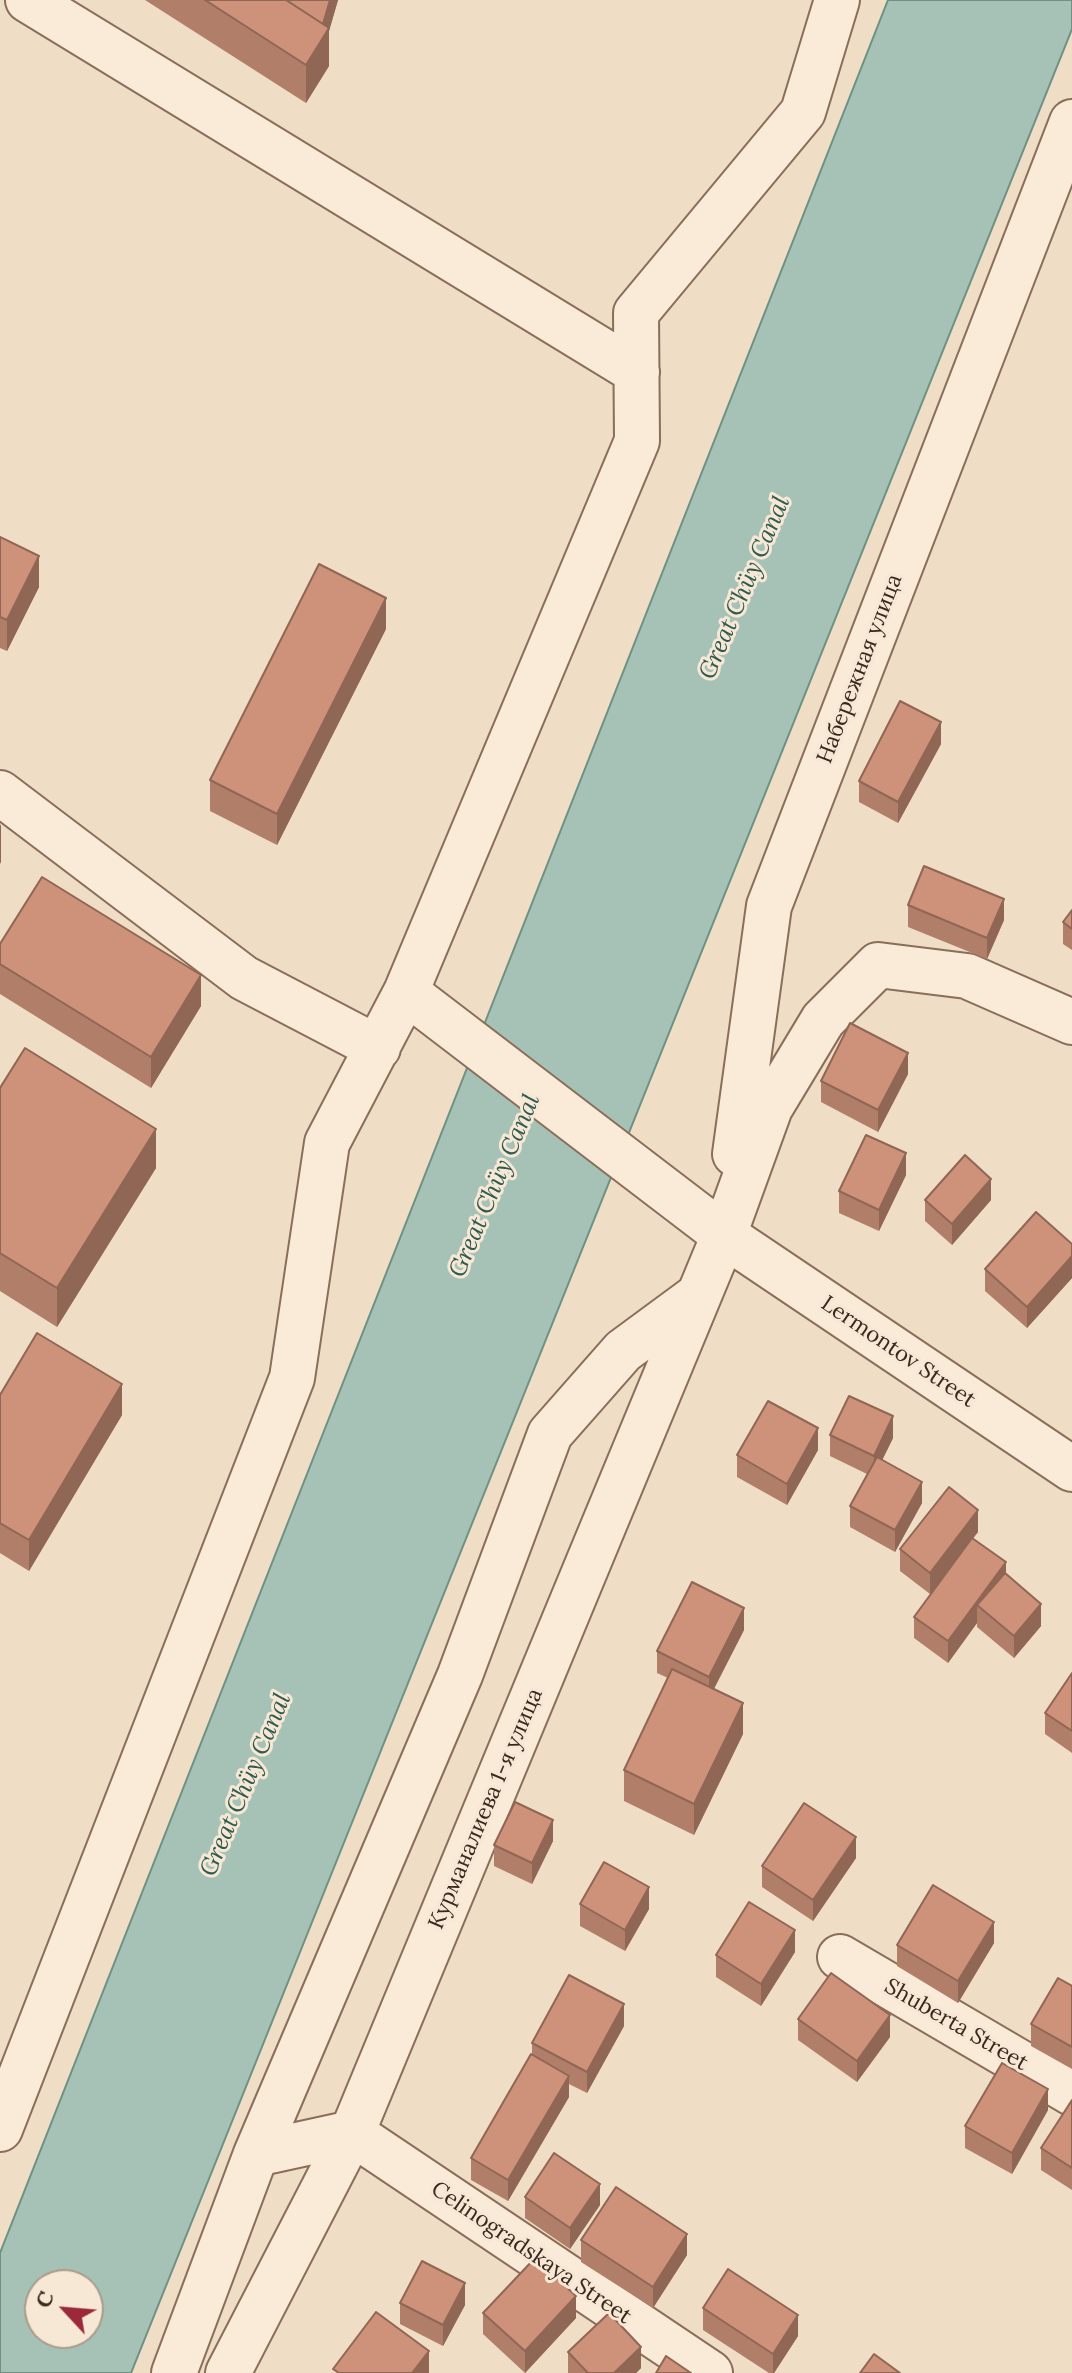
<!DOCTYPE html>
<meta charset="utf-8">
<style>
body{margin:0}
#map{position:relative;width:1072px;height:2373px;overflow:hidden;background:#efddc5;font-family:Lora,serif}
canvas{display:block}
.north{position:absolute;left:24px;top:2269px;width:80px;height:80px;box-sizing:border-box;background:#f6e8d4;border:2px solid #ab9b8c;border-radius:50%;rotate:296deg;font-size:22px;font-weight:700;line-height:32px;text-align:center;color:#3a281f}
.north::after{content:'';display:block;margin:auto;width:28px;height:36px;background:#9b2939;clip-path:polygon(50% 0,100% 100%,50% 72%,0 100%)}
</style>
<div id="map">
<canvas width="1072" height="2373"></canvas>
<div class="north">С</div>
</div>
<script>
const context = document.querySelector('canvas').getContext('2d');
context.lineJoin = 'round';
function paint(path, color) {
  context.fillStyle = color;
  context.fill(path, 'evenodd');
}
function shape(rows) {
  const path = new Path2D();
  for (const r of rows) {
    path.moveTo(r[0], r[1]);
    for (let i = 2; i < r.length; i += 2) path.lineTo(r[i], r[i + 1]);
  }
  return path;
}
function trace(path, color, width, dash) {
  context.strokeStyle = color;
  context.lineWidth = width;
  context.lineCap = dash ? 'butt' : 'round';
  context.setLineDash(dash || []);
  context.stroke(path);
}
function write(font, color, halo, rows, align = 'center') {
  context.font = font + ' Lora,serif';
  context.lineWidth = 6;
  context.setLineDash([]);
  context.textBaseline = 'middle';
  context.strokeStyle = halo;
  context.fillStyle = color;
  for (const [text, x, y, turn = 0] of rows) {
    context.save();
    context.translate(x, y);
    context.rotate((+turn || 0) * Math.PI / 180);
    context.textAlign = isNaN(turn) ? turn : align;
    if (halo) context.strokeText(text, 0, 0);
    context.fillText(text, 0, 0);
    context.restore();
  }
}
const water = shape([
 [888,0,1072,0,1072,29,131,2373,0,2373,0,2253,888,0],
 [40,2285,88,2285,88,2333,40,2333,40,2285]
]);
const minor = shape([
 [28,0,637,372],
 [0,793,244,978,378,1048],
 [406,992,724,1235,1072,1469],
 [735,1154,769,906,1072,122],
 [840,1957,1072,2093],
 [0,2129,292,1378,327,1143,406,992,637,441,636,313,803,112,837,0],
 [256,2154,352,2133,710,2373],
 [174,2373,256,2154,460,1675,550,1434,623,1351,699,1295],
 [228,2373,352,2133,724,1235,770,1108,823,1020,878,965,967,976,1072,1022]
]);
const wall = shape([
 [145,0,338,0,329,31,329,66,306,103],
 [0,537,39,587,7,651,0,648],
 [386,629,277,845,210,811,210,780],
 [941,744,898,823,859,802,859,781],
 [908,905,1004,920,987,959,908,927],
 [1072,910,1072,950,1063,944,1063,922],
 [0,944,201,1006,151,1088,0,994],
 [908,1074,878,1132,821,1102,821,1081],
 [0,1088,156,1168,57,1327,0,1291],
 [906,1175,879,1231,839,1213,839,1191],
 [925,1200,991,1200,952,1245,925,1221],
 [1072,1244,1072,1278,1027,1328,985,1291,985,1269],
 [0,1395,122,1415,29,1571,0,1553],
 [830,1435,893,1438,882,1460,922,1503,895,1552,850,1527,850,1506,867,1474,830,1456],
 [818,1450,787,1505,737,1477,737,1455],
 [978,1532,973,1538,1006,1574,1041,1626,1014,1658,977,1627,977,1623,948,1663,914,1638,914,1617,948,1571,930,1594,900,1571,900,1549],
 [744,1630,714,1689,743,1734,694,1835,624,1801,624,1770,668,1678,657,1673,657,1651],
 [1072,1673,1072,1753,1045,1734,1045,1713],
 [553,1841,532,1884,494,1866,494,1845],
 [856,1858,813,1921,762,1887,762,1866],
 [580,1904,649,1909,625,1951,580,1926],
 [994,1943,958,2003,897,1966,897,1945],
 [795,1952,761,2006,716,1977,716,1955],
 [1072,1986,1072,2069,1031,2046,1031,2024],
 [798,2019,890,2037,857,2082,798,2040],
 [624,2026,587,2093,569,2084,569,2097,508,2201,471,2180,471,2158,532,2055,532,2043],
 [1072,2100,1072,2190,1041,2170,1041,2148],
 [1048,2110,1012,2174,965,2148,965,2126],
 [525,2197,600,2205,570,2249,525,2218],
 [581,2240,687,2255,653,2308,581,2262],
 [400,2303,465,2305,443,2346,400,2324],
 [703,2308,798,2336,774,2373,769,2373,703,2330],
 [483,2313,576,2318,525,2373,483,2334],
 [568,2352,641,2368,636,2373,568,2373]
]);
const shadedWall = shape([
 [330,0,338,0,329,31,329,66,306,103,306,65,321,31],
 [39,556,39,587,7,651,7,620],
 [386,598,386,629,277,845,277,814],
 [941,722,941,744,898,823,898,802],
 [1,824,1,862,0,864,0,826],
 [1004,899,1004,920,987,959,987,938],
 [201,975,201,1006,151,1088,151,1057],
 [908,1053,908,1074,878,1132,878,1110],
 [156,1129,156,1168,57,1327,57,1288],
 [906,1153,906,1175,879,1231,879,1210],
 [991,1179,991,1200,952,1245,952,1224],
 [1072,1256,1072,1278,1027,1328,1027,1307],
 [122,1384,122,1415,29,1571,29,1540],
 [893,1416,893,1438,874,1477,874,1456],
 [818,1428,818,1450,787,1505,787,1484],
 [922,1482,922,1503,895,1552,895,1530],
 [978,1510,978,1532,930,1594,930,1573],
 [1006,1562,1006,1584,977,1605,977,1623,948,1663,948,1641],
 [1041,1604,1041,1626,1014,1658,1014,1636],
 [744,1608,744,1630,709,1698,709,1677],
 [743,1703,743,1734,694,1835,694,1804],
 [553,1820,553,1841,532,1884,532,1863],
 [856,1837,856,1858,813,1921,813,1900],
 [649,1887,649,1909,625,1951,625,1930],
 [994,1922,994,1943,958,2003,958,1981],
 [795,1930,795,1952,761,2006,761,1984],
 [624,2004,624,2026,587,2093,587,2072],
 [890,2015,890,2037,857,2082,857,2061],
 [569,2076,569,2097,508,2201,508,2180],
 [1048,2089,1048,2110,1012,2174,1012,2153],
 [600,2184,600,2205,570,2249,570,2228],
 [687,2234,687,2255,653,2308,653,2287],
 [465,2283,465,2305,443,2346,443,2325],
 [576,2296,576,2318,525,2373,525,2351],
 [798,2315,798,2336,774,2373,773,2373,773,2354],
 [641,2347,641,2368,636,2373,614,2373],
 [429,2351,429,2373,412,2373]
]);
const building = shape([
 [205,0,286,0,329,28,306,65,205,0],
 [286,0,330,0,323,24,286,0],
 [0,537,39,556,7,620,0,617,0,537],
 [319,564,386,598,277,814,210,780,319,564],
 [900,701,941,722,898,802,859,781,900,701],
 [924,866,1004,899,987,938,908,905,924,866],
 [42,877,201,975,151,1057,0,964,0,944,42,877],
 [1072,910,1072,929,1063,922,1072,910],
 [850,1023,908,1053,878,1110,821,1081,850,1023],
 [25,1048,156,1129,57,1288,0,1253,0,1088,25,1048],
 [866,1135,906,1153,879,1210,839,1191,866,1135],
 [965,1155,991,1179,952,1224,925,1200,965,1155],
 [1036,1212,1072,1244,1072,1256,1027,1307,985,1269,1036,1212],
 [37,1333,122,1384,29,1540,0,1523,0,1395,37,1333],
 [849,1396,893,1416,874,1456,830,1435,849,1396],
 [768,1401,818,1428,787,1484,737,1455,768,1401],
 [877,1457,922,1482,895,1530,850,1506,877,1457],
 [949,1487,978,1510,930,1573,900,1549,949,1487],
 [972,1538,1006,1562,948,1641,914,1617,972,1538],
 [1005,1573,1041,1604,1014,1636,977,1605,1005,1573],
 [692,1582,744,1608,709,1677,657,1651,692,1582],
 [672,1669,743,1703,694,1804,624,1770,672,1669],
 [1072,1673,1072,1731,1045,1713,1072,1673],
 [515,1802,553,1820,532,1863,494,1845,515,1802],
 [804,1803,856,1837,813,1900,762,1866,804,1803],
 [604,1862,649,1887,625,1930,580,1904,604,1862],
 [933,1885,994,1922,958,1981,897,1945,933,1885],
 [749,1902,795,1930,761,1984,716,1955,749,1902],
 [831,1973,890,2015,857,2061,798,2019,831,1973],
 [569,1975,624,2004,587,2072,532,2043,569,1975],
 [1058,1978,1072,1986,1072,2047,1031,2024,1058,1978],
 [531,2054,569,2076,508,2180,471,2158,531,2054],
 [1002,2063,1048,2089,1012,2153,965,2126,1002,2063],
 [1072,2100,1072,2168,1041,2148,1072,2100],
 [554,2153,600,2184,570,2228,525,2197,554,2153],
 [616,2187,687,2234,653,2287,581,2240,616,2187],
 [535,2258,576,2296,525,2351,483,2313,535,2258],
 [422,2261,465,2283,443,2325,400,2303,422,2261],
 [728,2269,798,2315,773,2354,703,2308,728,2269],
 [376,2312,429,2351,412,2373,339,2373,333,2369,376,2312],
 [609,2313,641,2347,614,2373,588,2373,568,2352,609,2313],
 [874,2354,900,2373,860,2373,874,2354],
 [666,2356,691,2373,656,2373,666,2356]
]);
const streetNames = [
 ["Набережная улица",860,669,-69],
 ["Lermontov Street",898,1352,34],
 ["Курманалиева 1-я улица",486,1809,-67],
 ["Shuberta Street",956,2025,30],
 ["Celinogradskaya Street",531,2253,34]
];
const waterNames = [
 ["Great Chüy Canal",745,588,-67],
 ["Great Chüy Canal",495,1186,-67],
 ["Great Chüy Canal",246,1785,-67]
];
paint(water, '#a6c2b6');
trace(water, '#6d9183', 2);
trace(minor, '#8a6e5a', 48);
trace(minor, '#f9ebd8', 44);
paint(wall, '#b17e69');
paint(shadedWall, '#906655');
paint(building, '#ce927a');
trace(building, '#906655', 2);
write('22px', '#3a281f', '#f6e8d4', streetNames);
write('italic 24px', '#2e5a51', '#f6e8d4', waterNames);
</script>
